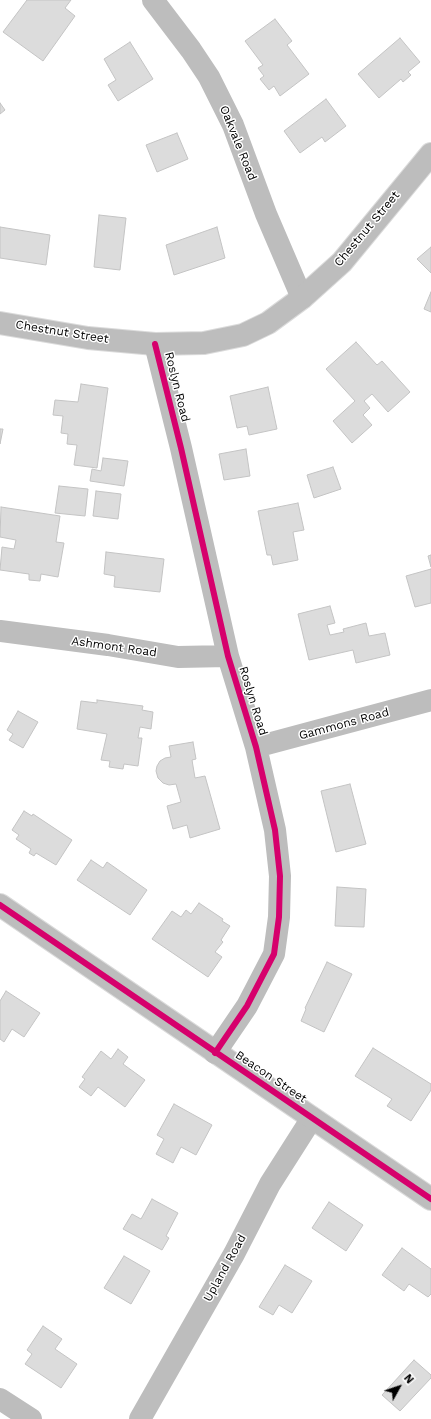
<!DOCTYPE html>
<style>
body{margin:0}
#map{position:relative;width:431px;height:1419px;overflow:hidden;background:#fff;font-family:"Work Sans",sans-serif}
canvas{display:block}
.north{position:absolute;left:379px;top:1367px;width:40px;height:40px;-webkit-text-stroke:3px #fff;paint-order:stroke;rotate:50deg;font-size:11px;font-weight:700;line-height:16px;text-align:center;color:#000}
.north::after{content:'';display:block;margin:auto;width:14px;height:18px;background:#000;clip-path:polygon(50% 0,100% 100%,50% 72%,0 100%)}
</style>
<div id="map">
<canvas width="431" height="1419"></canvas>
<div class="north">N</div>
</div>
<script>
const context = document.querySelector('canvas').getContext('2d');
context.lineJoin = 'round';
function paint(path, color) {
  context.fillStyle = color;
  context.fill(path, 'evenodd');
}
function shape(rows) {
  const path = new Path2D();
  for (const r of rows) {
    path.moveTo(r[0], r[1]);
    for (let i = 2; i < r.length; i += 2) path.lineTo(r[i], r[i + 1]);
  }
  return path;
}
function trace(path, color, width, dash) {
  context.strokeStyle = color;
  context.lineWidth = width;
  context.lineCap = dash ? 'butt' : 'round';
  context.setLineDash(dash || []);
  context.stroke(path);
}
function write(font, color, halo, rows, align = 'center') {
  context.font = font + ' "Work Sans",sans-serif';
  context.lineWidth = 3;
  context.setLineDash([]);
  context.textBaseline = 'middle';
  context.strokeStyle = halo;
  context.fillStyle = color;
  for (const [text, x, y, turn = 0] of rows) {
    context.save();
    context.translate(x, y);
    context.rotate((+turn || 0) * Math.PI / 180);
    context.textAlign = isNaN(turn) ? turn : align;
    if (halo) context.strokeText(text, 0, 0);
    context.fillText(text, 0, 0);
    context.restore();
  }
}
const building = shape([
 [27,0,71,0,65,8,75,16,43,61,3,32,27,0],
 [275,19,292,41,287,45,309,74,280,96,274,86,269,90,260,79,264,76,258,68,263,65,245,41,275,19],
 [400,38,420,62,408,72,411,75,403,82,401,79,379,98,358,74,400,38],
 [130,42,153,79,118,101,108,85,116,80,104,59,130,42],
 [326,99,346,126,325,142,322,137,300,153,284,131,326,99],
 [0,103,5,110,0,114,0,103],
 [177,133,188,159,157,172,146,145,177,133],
 [99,215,126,218,120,270,94,267,99,215],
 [0,227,50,235,46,265,0,258,0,227],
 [217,227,225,258,174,275,166,245,217,227],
 [431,247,431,273,417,259,431,247],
 [431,292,431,312,424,309,431,292],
 [356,342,377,365,382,361,410,392,388,412,372,394,364,401,370,408,363,415,372,425,352,443,333,421,355,401,326,369,356,342],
 [81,384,108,388,97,468,74,465,77,445,67,444,68,434,61,433,63,416,53,415,55,400,78,402,81,384],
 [268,387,277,429,249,435,247,426,237,428,230,396,268,387],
 [0,429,3,429,0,444,0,429],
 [246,449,250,476,224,480,219,454,246,449],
 [103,458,128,461,124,486,90,481,92,469,101,471,103,458],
 [333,467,341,489,314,498,307,475,333,467],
 [59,486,88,489,85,516,55,513,59,486],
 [96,491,121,494,118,519,93,516,96,491],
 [298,503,304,530,293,532,298,560,273,565,271,555,267,555,258,511,298,503],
 [1,507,60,516,56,542,64,543,58,577,41,574,40,581,29,580,29,574,0,570,2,547,14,549,16,540,0,537,1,507],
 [106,552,164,559,160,592,114,587,115,576,104,574,106,552],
 [431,555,431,567,428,556,431,555],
 [431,569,431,603,415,607,406,576,431,569],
 [330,606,335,623,327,625,330,635,344,632,343,629,366,623,369,636,385,633,390,655,356,663,353,650,309,660,298,614,330,606],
 [97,700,143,706,142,710,153,712,151,729,140,727,138,738,142,738,138,766,124,764,123,769,109,767,110,761,101,760,107,734,77,729,81,701,97,703,97,700],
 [18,711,38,722,23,748,9,740,13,734,7,730,18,711],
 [193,742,196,759,192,760,195,778,205,776,220,829,190,838,187,825,173,829,167,806,181,802,176,784,169,785,163,783,158,778,156,771,157,766,160,761,165,758,171,757,169,746,193,742],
 [350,784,366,844,336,852,321,791,350,784],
 [24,811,32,816,33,814,72,840,56,865,36,853,34,856,29,853,31,849,16,839,19,835,12,830,24,811],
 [91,860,103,868,107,862,147,890,130,915,77,880,91,860],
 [337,887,366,889,364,927,335,926,337,887],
 [199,903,223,919,222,921,230,926,221,940,223,942,215,952,222,957,208,977,152,939,172,911,181,917,186,910,191,914,199,903],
 [327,962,352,974,324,1032,301,1021,306,1009,305,1008,327,962],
 [6,991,40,1013,24,1037,12,1029,4,1042,0,1039,0,1001,6,991],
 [373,1048,431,1084,431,1090,411,1121,387,1106,392,1099,355,1076,373,1048],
 [118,1049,128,1057,123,1064,145,1080,125,1107,98,1087,91,1096,79,1087,85,1079,82,1077,101,1051,111,1059,118,1049],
 [174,1104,212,1125,196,1155,181,1147,173,1163,156,1154,164,1139,157,1135,174,1104],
 [152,1199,178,1213,166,1236,169,1238,162,1250,123,1229,132,1214,141,1219,152,1199],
 [329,1202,363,1225,346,1251,312,1228,329,1202],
 [402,1248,431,1269,431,1294,428,1297,409,1284,404,1291,382,1275,402,1248],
 [124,1256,150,1271,131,1304,104,1288,124,1256],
 [285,1265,312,1281,292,1313,279,1305,273,1315,259,1307,285,1265],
 [43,1326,62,1339,55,1349,77,1364,61,1388,25,1364,32,1354,27,1350,43,1326],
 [414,1360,431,1375,431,1378,400,1411,382,1395,414,1360]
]);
const minor = shape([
 [153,0,191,50,209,77,233,125,266,214,302,298],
 [155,344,181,448,228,656,256,747,275,830,280,876,279,917,274,954,247,1006,215,1053],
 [0,631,108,645,178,657,228,656],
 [256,747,431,700],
 [0,1399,31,1419],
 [140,1419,234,1254,270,1184,312,1118]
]);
const major = shape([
 [0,323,88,338,155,344,204,343,243,335,268,323,302,298,342,262,431,154],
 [0,905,431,1199]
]);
const cycleway = shape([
 [155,344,181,448,228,656,256,747,275,830,280,876,279,917,274,954,247,1006,215,1053],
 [0,905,431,1199]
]);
const streetNames = [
 ["Oakvale Road",238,143,68],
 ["Chestnut Street",367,229,-50],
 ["Chestnut Street",62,332,9],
 ["Roslyn Road",177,387,76],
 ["Ashmont Road",114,647,8],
 ["Roslyn Road",253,701,73],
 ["Gammons Road",344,724,-15],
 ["Beacon Street",271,1077,34],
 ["Upland Road",225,1268,-61]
];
paint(building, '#dcdcdc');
trace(building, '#c4c4c4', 1);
trace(major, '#dbdbdb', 24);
trace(minor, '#bdbdbd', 22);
trace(major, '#bdbdbd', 22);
trace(cycleway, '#d6006c', 6);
write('12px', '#000', '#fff', streetNames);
</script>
